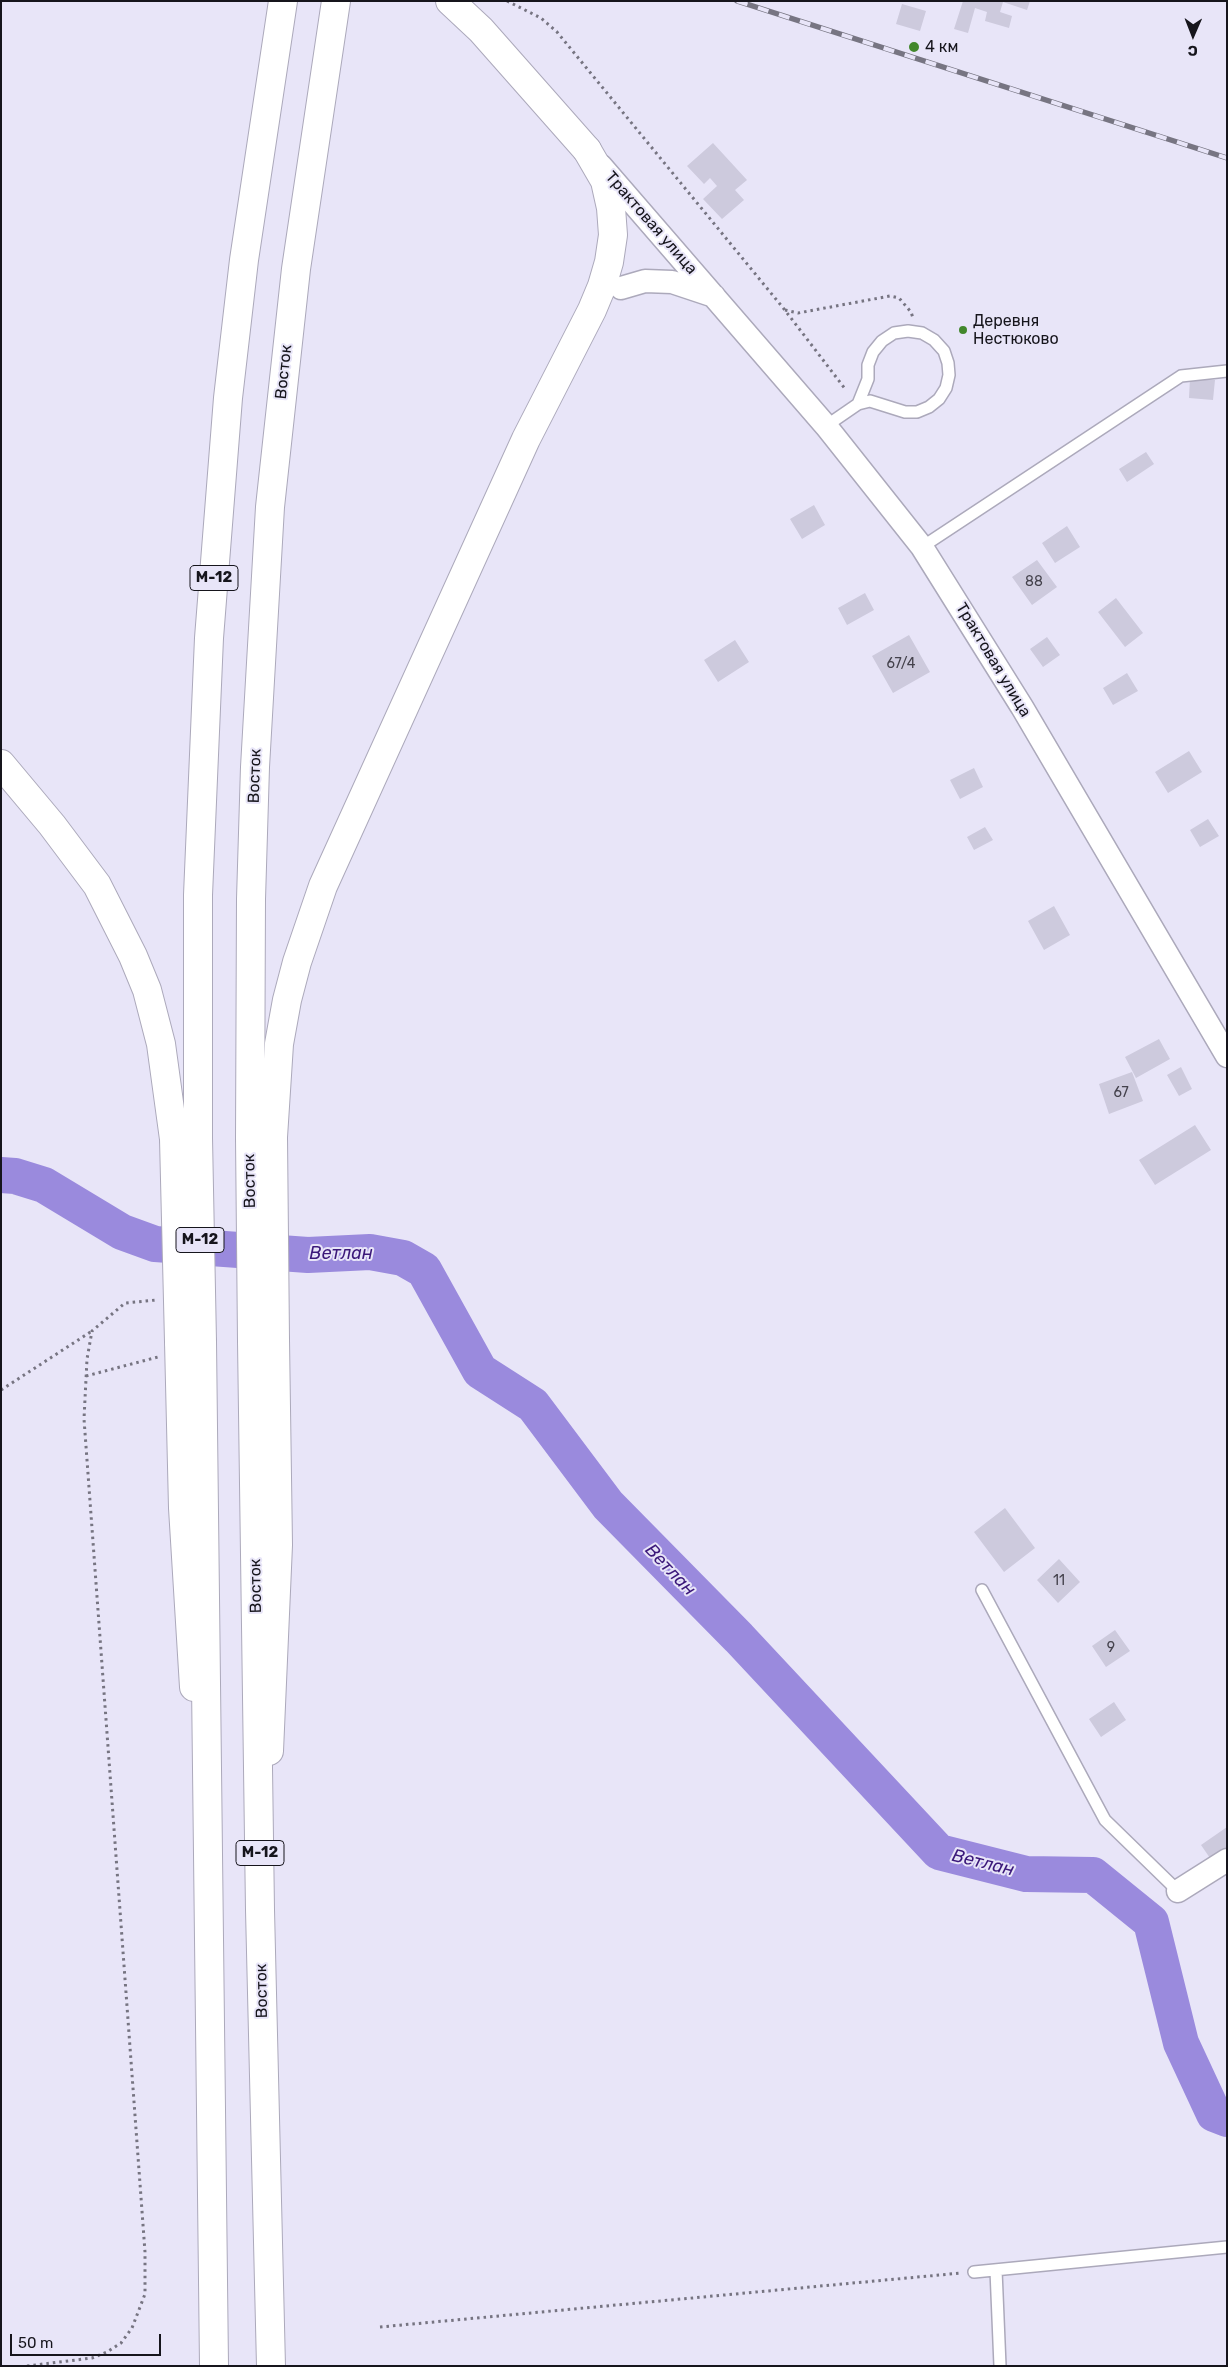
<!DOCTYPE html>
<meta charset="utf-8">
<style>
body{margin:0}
#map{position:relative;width:1228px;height:2367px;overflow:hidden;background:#e8e5f8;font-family:Rubik,sans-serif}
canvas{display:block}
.frame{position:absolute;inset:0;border:2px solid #16151c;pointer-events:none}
.north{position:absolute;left:1168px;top:10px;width:50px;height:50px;-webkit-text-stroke:4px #e8e5f8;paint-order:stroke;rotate:181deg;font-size:14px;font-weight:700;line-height:20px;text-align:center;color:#16151c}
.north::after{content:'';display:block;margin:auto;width:18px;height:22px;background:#16151c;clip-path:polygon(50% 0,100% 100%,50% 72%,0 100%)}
.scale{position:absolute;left:10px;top:2334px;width:151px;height:22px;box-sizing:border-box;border:2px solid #16151c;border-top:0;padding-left:6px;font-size:15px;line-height:18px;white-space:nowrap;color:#16151c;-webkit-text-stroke:4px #e8e5f8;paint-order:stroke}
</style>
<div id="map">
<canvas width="1228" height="2367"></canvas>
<div class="frame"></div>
<div class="north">С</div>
<div class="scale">50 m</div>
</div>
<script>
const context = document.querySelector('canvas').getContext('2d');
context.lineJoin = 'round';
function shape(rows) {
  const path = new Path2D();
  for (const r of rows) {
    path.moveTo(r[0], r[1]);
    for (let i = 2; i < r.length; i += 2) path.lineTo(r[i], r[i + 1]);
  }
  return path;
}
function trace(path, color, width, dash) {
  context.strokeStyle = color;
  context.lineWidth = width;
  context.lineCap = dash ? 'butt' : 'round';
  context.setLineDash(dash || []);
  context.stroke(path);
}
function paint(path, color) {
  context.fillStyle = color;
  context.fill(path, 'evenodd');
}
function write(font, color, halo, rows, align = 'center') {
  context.font = font + ' Rubik,sans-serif';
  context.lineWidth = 4;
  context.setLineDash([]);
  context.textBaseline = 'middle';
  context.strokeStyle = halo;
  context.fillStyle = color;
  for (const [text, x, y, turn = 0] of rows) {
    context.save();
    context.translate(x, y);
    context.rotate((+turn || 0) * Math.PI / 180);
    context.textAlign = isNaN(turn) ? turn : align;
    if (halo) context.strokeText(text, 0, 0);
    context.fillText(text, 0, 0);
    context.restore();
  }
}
const river = shape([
 [1,1175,15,1176,44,1185,122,1232,155,1244,308,1255,370,1252,403,1258,424,1270,480,1371,533,1405,608,1505,739,1638,939,1852,1026,1874,1093,1875,1151,1922,1181,2043,1214,2114,1227,2119]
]);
const building = shape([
 [963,1,1030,1,1027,10,1003,2,1000,12,1012,16,1009,28,985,21,987,12,975,8,968,33,954,29],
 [902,4,926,11,920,31,896,24],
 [713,143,747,180,735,190,744,200,722,219,703,199,717,186,710,178,704,184,687,166],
 [1190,378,1215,380,1213,400,1189,398],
 [1146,452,1154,464,1127,482,1119,469],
 [814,505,825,525,802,539,790,519],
 [1067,526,1080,547,1055,563,1042,543],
 [1037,560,1057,587,1032,605,1012,577],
 [865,593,874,610,847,625,838,608],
 [1116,598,1143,633,1125,647,1098,612],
 [909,635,930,672,893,693,872,656],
 [1047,637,1060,655,1043,667,1030,649],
 [735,640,749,662,718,682,704,660],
 [1127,673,1138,691,1113,705,1103,688],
 [1189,751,1202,772,1168,793,1155,772],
 [974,768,983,787,960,799,950,780],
 [1208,819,1219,836,1200,847,1190,830],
 [985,827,993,840,974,850,967,837],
 [1054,906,1070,935,1044,950,1028,921],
 [1159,1039,1170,1059,1136,1078,1125,1057],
 [1181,1067,1192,1089,1179,1096,1167,1075],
 [1132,1072,1143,1101,1109,1114,1099,1084],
 [1195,1125,1211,1150,1155,1185,1139,1160],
 [1005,1508,1035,1548,1004,1572,974,1532],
 [1059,1559,1080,1582,1058,1603,1037,1580],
 [1115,1630,1130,1651,1106,1667,1092,1646],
 [1114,1702,1126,1720,1101,1737,1089,1719],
 [1227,1827,1227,1851,1212,1861,1201,1845]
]);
const path = shape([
 [507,1,541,18,557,32,784,309,846,390],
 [785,310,798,313,890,296,899,298,911,312,913,318],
 [86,1376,158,1357],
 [1,1390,92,1331],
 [380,2327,961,2273],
 [27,2366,92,2358,107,2352,121,2343,132,2328,145,2294,145,2252,84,1419,87,1359,92,1331,125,1303,156,1300]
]);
const service = shape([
 [908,331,922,333,934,340,944,351,948,363,949,375,946,388,939,399,929,407,917,412,905,412,870,401,858,404,868,379,868,365,873,352,882,341,894,333,908,331],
 [826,426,858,404],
 [922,547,1181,376,1227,371],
 [982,1590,1105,1820,1178,1891],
 [996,2270,1000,2366],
 [974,2272,1227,2247]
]);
const minor = shape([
 [601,166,826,426,922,547,1022,707,1227,1056],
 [621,288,645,281,672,282,714,296],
 [1178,1891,1227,1860]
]);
const secondary = shape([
 [450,1,481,30,587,150],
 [1,764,52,825,97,885,133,956,147,990,161,1044,174,1139],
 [179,1342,183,1508,194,1687],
 [269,1751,278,1545,275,1340]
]);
const trunk = shape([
 [273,1137,279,1044,287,1000,297,962,323,886,526,439,592,310,602,286,609,262,613,235,611,208,605,181,587,150]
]);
const motorway = shape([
 [198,1138,198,895,209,638,228,398,244,260,283,1],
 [250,1138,251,899,255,767,270,507,296,269,336,1],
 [252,1341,260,1910,271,2366],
 [202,1342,214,2366]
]);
const rail = shape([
 [737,1,1227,158]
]);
const secondaryBridge = shape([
 [273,1137,275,1340],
 [174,1139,179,1342]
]);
const motorwayBridge = shape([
 [198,1138,202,1342],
 [250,1138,252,1341]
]);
const markers = [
 [914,47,6,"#42872c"],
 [963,330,5,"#42872c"]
];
const numberNames = [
 ["88",1034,582],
 ["67/4",901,664],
 ["67",1121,1093],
 ["11",1059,1581],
 ["9",1111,1648]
];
const shields = [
 [214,578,48],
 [200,1240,48],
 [260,1853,48]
];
const shieldNames = [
 ["М-12",214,578],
 ["М-12",200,1240],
 ["М-12",260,1853]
];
const poiNames = [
 ["4 км",925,47],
 ["Деревня",973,321],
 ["Нестюково",973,339]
];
const streetNames = [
 ["Трактовая улица",651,223,49],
 ["Восток",284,372,-84],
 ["Трактовая улица",993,660,59],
 ["Восток",255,776,-88],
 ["Восток",250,1181,-91],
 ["Восток",256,1586,-91],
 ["Восток",262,1991,-91]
];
const waterNames = [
 ["Ветлан",341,1254],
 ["Ветлан",670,1570,46],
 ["Ветлан",983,1863,14]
];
trace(river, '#9a8add', 36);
paint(building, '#cdcadd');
trace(service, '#aca9bb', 14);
trace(minor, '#aca9bb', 25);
trace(secondary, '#aca9bb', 30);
trace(trunk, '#aca9bb', 30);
trace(motorway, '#aca9bb', 30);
trace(path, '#767481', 3, [2.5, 4]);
trace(service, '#fff', 11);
trace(minor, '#fff', 22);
trace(secondary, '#fff', 28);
trace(trunk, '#fff', 28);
trace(motorway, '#fff', 28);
trace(rail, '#777582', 5.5);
trace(rail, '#e8e5f8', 4, [11]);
trace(secondaryBridge, '#aca9bb', 30, []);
trace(motorwayBridge, '#aca9bb', 30, []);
trace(secondaryBridge, '#fff', 28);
trace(motorwayBridge, '#fff', 28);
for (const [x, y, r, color] of markers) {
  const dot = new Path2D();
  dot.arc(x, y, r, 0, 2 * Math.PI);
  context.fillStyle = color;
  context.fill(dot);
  trace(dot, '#e8e5f8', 2);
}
write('14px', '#44424c', null, numberNames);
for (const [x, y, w] of shields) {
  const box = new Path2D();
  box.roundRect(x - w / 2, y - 12.5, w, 25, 4);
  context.fillStyle = '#e8e5f8';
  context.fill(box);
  trace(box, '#16151c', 1);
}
write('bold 15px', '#16151c', null, shieldNames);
write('16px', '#16151c', '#e8e5f8', poiNames, 'left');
write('16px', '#16151c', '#e8e5f8', streetNames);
write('italic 18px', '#3b187a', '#e8e5f8', waterNames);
</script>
